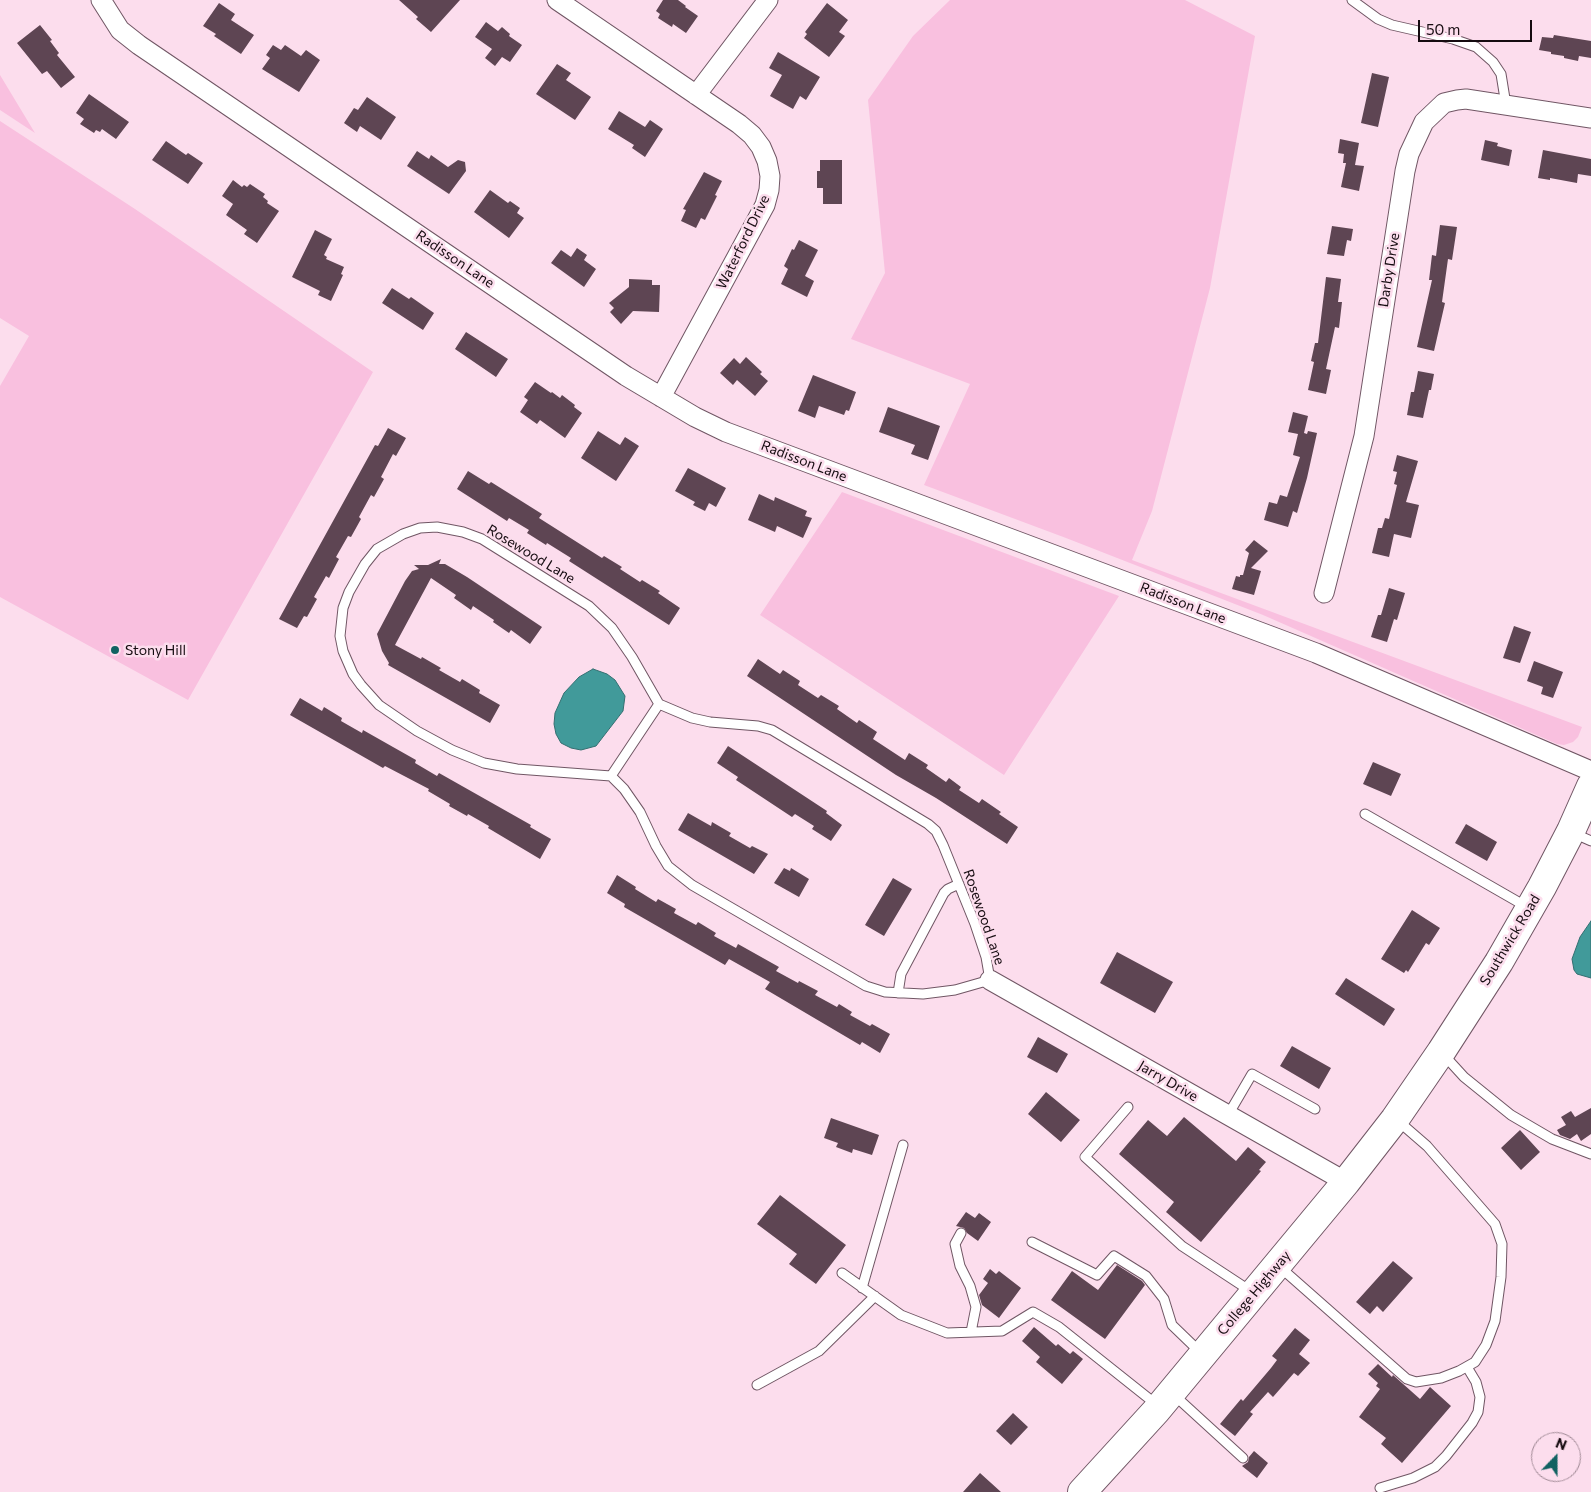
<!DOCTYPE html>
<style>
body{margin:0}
#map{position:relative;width:1591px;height:1492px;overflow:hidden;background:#fcdded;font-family:Commissioner,sans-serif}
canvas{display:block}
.north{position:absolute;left:1531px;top:1432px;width:50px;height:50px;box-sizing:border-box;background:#fcdded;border:1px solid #a08995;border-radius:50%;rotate:22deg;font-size:14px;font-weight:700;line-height:20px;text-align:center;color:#150b10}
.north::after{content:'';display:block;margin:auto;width:18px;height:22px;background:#116262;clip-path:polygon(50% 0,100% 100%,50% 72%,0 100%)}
.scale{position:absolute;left:1418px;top:20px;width:114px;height:22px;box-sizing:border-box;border:2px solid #150b10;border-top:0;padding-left:6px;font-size:15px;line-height:18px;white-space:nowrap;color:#150b10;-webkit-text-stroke:4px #fcdded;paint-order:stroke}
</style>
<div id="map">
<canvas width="1591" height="1492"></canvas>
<div class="north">N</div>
<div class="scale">50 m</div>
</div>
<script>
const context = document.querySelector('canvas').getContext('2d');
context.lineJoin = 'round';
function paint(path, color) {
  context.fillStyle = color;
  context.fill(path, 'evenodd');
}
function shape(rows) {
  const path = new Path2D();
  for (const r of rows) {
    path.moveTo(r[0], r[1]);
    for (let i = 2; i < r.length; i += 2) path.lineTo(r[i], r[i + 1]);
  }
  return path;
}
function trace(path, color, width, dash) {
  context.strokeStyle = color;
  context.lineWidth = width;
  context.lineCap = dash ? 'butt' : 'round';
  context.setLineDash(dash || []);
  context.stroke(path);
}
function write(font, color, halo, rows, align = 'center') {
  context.font = font + ' Commissioner,sans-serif';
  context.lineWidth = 5;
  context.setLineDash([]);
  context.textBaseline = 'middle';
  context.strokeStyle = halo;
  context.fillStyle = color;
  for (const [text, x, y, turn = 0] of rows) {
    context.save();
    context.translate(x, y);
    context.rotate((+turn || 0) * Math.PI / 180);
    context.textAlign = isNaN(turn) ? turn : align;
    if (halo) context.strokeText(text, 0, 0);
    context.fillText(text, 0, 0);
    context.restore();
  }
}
const green = shape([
 [950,0,1185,0,1255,36,1210,288,1152,511,1132,560,1582,727,1578,737,1573,742,1564,745,1557,744,1263,615,1066,538,924,485,970,384,851,339,885,273,868,100,913,36],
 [0,75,35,133,0,110],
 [0,121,135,209,373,372,188,700,0,597,0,386,29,336,0,318],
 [842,492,1119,596,1004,775,760,615]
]);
const water = shape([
 [593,669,607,674,615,680,625,696,623,711,596,746,581,750,571,748,561,743,556,734,554,724,555,713,564,693,579,677,593,669],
 [1591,921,1591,978,1577,974,1574,970,1572,959,1580,937,1591,921]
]);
const building = shape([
 [399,0,460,0,431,32,416,19,418,17],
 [663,0,678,0,686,6,685,7,698,16,686,33,673,24,672,27,658,18,660,14,656,11],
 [219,3,235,14,231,20,254,35,241,54,214,36,216,34,203,26],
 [827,3,848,20,839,32,845,36,829,57,804,38,807,34,805,32],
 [486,22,498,31,502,27,510,34,509,36,522,45,510,62,502,57,495,66,485,58,492,49,475,37],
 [40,25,52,40,50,41,59,53,57,55,75,77,61,88,47,71,42,74,17,43],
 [1554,35,1591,41,1591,58,1579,56,1578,61,1564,58,1564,56,1551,54,1551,52,1539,50,1542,37,1553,38],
 [273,45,281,50,285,45,301,56,306,50,320,60,299,92,262,69,270,58,266,55],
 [778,52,820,77,806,100,800,96,793,109,770,96,782,75,769,68],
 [557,64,571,73,566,80,591,97,575,120,536,94],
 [1372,73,1389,77,1378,127,1361,123],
 [89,94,129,122,116,139,102,129,100,132,96,130,94,133,80,124,84,119,76,113],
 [367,97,396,117,381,140,360,126,357,132,344,123,354,108,358,110],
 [619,111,645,127,650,120,663,129,645,157,632,148,634,145,608,129],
 [1340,139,1359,143,1355,165,1364,166,1359,191,1341,187,1346,163,1343,163,1344,154,1338,153],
 [1485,140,1498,143,1497,146,1512,150,1509,166,1481,160],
 [166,141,186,155,188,153,203,163,188,184,152,160],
 [1543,150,1591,159,1591,176,1578,174,1577,183,1550,178,1550,180,1538,178],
 [417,151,429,159,431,155,448,167,458,160,465,162,466,171,449,194,407,166],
 [820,160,842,160,842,204,823,204,823,188,817,188,817,171,820,171],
 [704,172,722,181,715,195,717,196,705,220,701,218,696,228,681,221,686,210,683,209],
 [233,180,242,187,244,185,247,187,250,184,265,194,263,197,268,201,267,203,279,211,257,243,244,234,247,230,226,215,233,204,222,196],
 [490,190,508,203,510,201,520,208,517,213,524,218,509,238,474,212],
 [1440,225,1457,227,1452,260,1448,259,1442,302,1445,303,1434,351,1417,347,1432,280,1429,280,1432,255,1436,256],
 [1332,226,1353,229,1351,241,1347,240,1344,256,1327,254],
 [315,230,332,239,324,255,327,257,326,259,344,267,341,274,343,275,331,301,318,295,320,291,292,277],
 [799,240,818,250,805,276,814,281,807,297,781,284,788,269,784,266,792,249,794,250],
 [577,248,587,255,584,260,596,269,584,287,551,263,561,250,571,257],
 [1326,277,1341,279,1338,302,1342,302,1339,328,1335,327,1326,369,1331,370,1326,394,1308,390,1314,362,1311,361,1315,343,1318,343],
 [629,279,652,280,652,285,660,285,659,312,633,311,621,324,610,312,614,308,609,303,629,287],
 [392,288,409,299,411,297,434,313,423,330,382,303],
 [466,332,508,359,496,377,455,349],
 [746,357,762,372,760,374,768,381,755,396,737,380,733,385,720,373,734,358,740,364],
 [1418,371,1434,374,1431,390,1429,390,1423,418,1407,415,1411,392,1414,392],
 [813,375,856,392,849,411,846,410,844,415,819,406,815,418,798,411],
 [535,382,551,393,552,392,560,398,562,395,575,405,574,407,582,413,565,438,540,420,537,424,520,412,528,400,524,397],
 [888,407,940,426,928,460,911,454,915,445,879,432],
 [1293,412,1308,416,1304,433,1307,434,1308,431,1317,433,1307,478,1297,513,1293,511,1288,527,1264,520,1269,502,1277,504,1280,495,1287,497,1300,457,1293,455,1298,434,1288,432],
 [388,428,406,438,396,456,393,454,381,477,384,479,374,497,371,495,359,517,361,519,351,537,348,536,336,557,339,559,329,578,326,576,314,597,317,599,307,617,304,616,297,628,279,619,375,445,378,446],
 [598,431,620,445,625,437,639,446,616,481,581,458],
 [1397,455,1418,461,1406,502,1419,505,1411,538,1394,534,1389,557,1372,553,1378,528,1382,528,1385,518,1389,519,1397,485,1394,484,1397,472,1393,471],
 [688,468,726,488,716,507,709,503,705,511,693,505,695,502,675,491],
 [468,471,489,484,491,482,542,514,539,518,602,558,604,556,622,567,620,569,640,582,642,580,660,591,658,593,680,608,669,625,569,561,571,558,547,543,546,545,527,533,529,530,509,518,507,521,457,489],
 [759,494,774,501,775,497,807,511,805,516,812,518,803,538,777,526,775,532,748,520],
 [1254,540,1268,551,1251,568,1261,571,1254,595,1232,589,1236,576,1240,577,1240,575,1243,575,1249,553,1245,550],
 [441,559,439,564,445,564,467,577,542,627,530,644,511,630,509,633,493,622,494,620,473,606,471,610,454,598,456,595,431,578,395,645,421,659,422,657,441,668,439,670,460,682,462,679,480,690,479,693,500,705,490,723,388,665,389,663,382,651,377,634,405,581,412,571,419,569,414,565,428,565],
 [1389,588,1405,593,1397,620,1394,619,1387,642,1371,637,1378,615,1381,615],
 [1514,626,1531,632,1520,663,1503,658],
 [758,659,780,674,783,670,800,681,798,685,818,698,821,695,839,706,837,709,857,723,859,720,877,732,873,739,905,760,909,753,928,765,926,768,946,782,949,778,961,787,959,790,979,803,982,799,1001,812,999,814,1018,827,1007,844,936,798,896,775,747,676],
 [1534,661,1563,672,1553,698,1541,694,1543,687,1527,681],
 [300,698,322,711,324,707,342,718,341,721,362,733,363,730,393,747,416,760,415,763,437,776,439,773,531,825,530,827,551,839,540,859,488,828,489,826,468,814,467,816,449,806,450,804,428,791,429,789,385,766,383,768,290,715],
 [728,746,827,811,826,813,842,825,831,841,812,829,814,826,795,814,792,817,736,780,738,777,717,763],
 [1373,762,1401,774,1391,796,1363,784],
 [688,813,711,826,712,822,731,833,729,836,750,848,752,846,768,854,754,874,678,830],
 [1466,824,1497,842,1487,861,1455,843],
 [784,868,790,871,791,868,809,879,799,897,774,883],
 [617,875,636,887,635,889,656,902,658,899,676,909,674,913,696,925,698,922,716,933,714,936,736,948,738,944,779,967,776,971,798,983,799,981,818,991,815,995,837,1007,839,1004,852,1012,850,1015,870,1026,872,1024,890,1034,880,1053,862,1042,860,1045,765,989,770,982,729,959,725,965,624,907,625,904,607,893],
 [893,878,912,889,884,936,865,925],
 [1412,910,1440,928,1429,945,1426,943,1408,972,1406,970,1404,973,1381,959],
 [1117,952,1173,982,1155,1013,1100,983],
 [1346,978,1395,1009,1384,1026,1335,994],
 [1038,1037,1068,1054,1057,1073,1027,1057],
 [1292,1046,1331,1068,1319,1089,1280,1066],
 [1046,1092,1080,1120,1061,1142,1028,1114],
 [1591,1108,1591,1134,1581,1141,1577,1134,1570,1139,1560,1135,1557,1130,1566,1125,1561,1117,1571,1111,1575,1117],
 [1184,1117,1236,1161,1248,1147,1266,1162,1259,1170,1261,1171,1201,1242,1166,1212,1174,1202,1119,1154,1148,1120,1167,1136],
 [831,1118,879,1135,872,1155,853,1149,852,1153,836,1147,838,1143,824,1138],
 [1520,1130,1540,1152,1521,1170,1501,1148],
 [780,1195,846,1245,816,1284,789,1264,797,1254,757,1224],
 [966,1212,975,1218,979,1213,991,1222,978,1241,967,1233,964,1228,956,1226],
 [1393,1261,1413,1278,1383,1312,1377,1306,1370,1314,1356,1302],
 [1117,1265,1142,1281,1145,1285,1105,1339,1051,1300,1072,1271,1098,1290],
 [990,1269,996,1274,999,1271,1021,1288,999,1318,982,1305,979,1295,988,1283,983,1279],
 [1034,1327,1056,1346,1058,1344,1070,1354,1073,1351,1083,1359,1062,1384,1036,1362,1040,1357,1022,1341],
 [1295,1328,1310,1340,1299,1354,1310,1363,1298,1376,1294,1373,1273,1397,1268,1392,1250,1412,1253,1414,1235,1436,1220,1424,1241,1399,1243,1401,1271,1368,1277,1360,1272,1356],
 [1378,1364,1392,1377,1393,1375,1420,1399,1430,1387,1451,1406,1402,1463,1381,1444,1386,1438,1359,1417,1380,1389,1376,1386,1378,1383,1368,1374],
 [1013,1413,1028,1427,1011,1445,996,1431],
 [1254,1451,1268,1463,1257,1478,1242,1466,1248,1462,1249,1457],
 [980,1473,1001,1492,963,1492]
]);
const service = shape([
 [1352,0,1378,19,1392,25,1453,39,1476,47,1493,62,1501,74,1506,105],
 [437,527,463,532,482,539,589,606,612,628,632,657,659,704,692,718,710,722,758,726,772,730,928,824,936,831,943,845,975,924,986,957,990,980,955,990,923,994,885,992,866,986,692,885,668,866,656,846,640,812,624,789,611,776,517,769,484,763,452,750,417,731,379,705,361,685,353,674,343,651,340,636,343,608,349,592,365,564,377,549,403,534,420,528,437,527],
 [611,776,659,704],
 [1365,814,1527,907],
 [1573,833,1591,841],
 [898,993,901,974,944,893,948,889,959,884],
 [1443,1054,1464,1077,1511,1115,1552,1139,1591,1154],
 [1128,1107,1085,1157,1182,1246,1252,1292],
 [1228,1115,1252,1074,1315,1109],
 [961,1233,955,1244,960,1266,970,1286,976,1307,971,1332],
 [1032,1242,1097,1275,1114,1256,1146,1276,1164,1299,1172,1325,1201,1353],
 [1280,1267,1407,1379,1416,1382,1441,1378,1459,1371,1475,1362,1486,1345,1495,1321,1501,1277,1502,1244,1495,1224,1427,1146,1397,1120],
 [842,1273,901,1315,947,1333,1002,1331,1033,1312,1059,1327,1157,1405],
 [862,1288,903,1145],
 [757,1385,819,1351,875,1296],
 [1173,1394,1243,1458],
 [1380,1488,1413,1478,1435,1467,1446,1456,1472,1423,1478,1412,1480,1397,1476,1382,1467,1367]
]);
const minor = shape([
 [101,0,120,30,139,45,626,376,695,417,726,432,1316,653,1591,771],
 [557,0,739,124,752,135,761,147,767,161,770,176,769,190,765,205,661,397],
 [696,95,768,0],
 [1324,593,1364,436,1405,171,1409,154,1424,122,1444,103,1457,100,1466,99,1591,118],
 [990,980,1346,1182]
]);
const trunk = shape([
 [1082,1492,1156,1411,1346,1182,1395,1119,1441,1052,1499,962,1542,887,1571,831,1591,786]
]);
const markers = [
 [115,650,5,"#116262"]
];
const streetNames = [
 ["Waterford Drive",743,242,-64],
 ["Radisson Lane",455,259,34],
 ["Darby Drive",1389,270,-81],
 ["Radisson Lane",804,461,21],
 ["Rosewood Lane",531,554,31],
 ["Radisson Lane",1183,603,21],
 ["Rosewood Lane",984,917,71],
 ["Southwick Road",1510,940,-59],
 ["Jarry Drive",1168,1081,30],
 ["College Highway",1254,1293,-50]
];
const poiNames = [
 ["Stony Hill",125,650]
];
paint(green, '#f9c0df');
paint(water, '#419a9a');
trace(water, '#346f71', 1);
paint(building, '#5e4553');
trace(service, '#705664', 11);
trace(minor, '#705664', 21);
trace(trunk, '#705664', 30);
trace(service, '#fff', 9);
trace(minor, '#fff', 19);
trace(trunk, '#fff', 28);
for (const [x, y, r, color] of markers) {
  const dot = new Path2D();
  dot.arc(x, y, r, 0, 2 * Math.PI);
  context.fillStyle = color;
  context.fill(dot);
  trace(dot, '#fcdded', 2);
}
write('14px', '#150b10', '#fcdded', streetNames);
write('14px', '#150b10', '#fcdded', poiNames, 'left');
</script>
